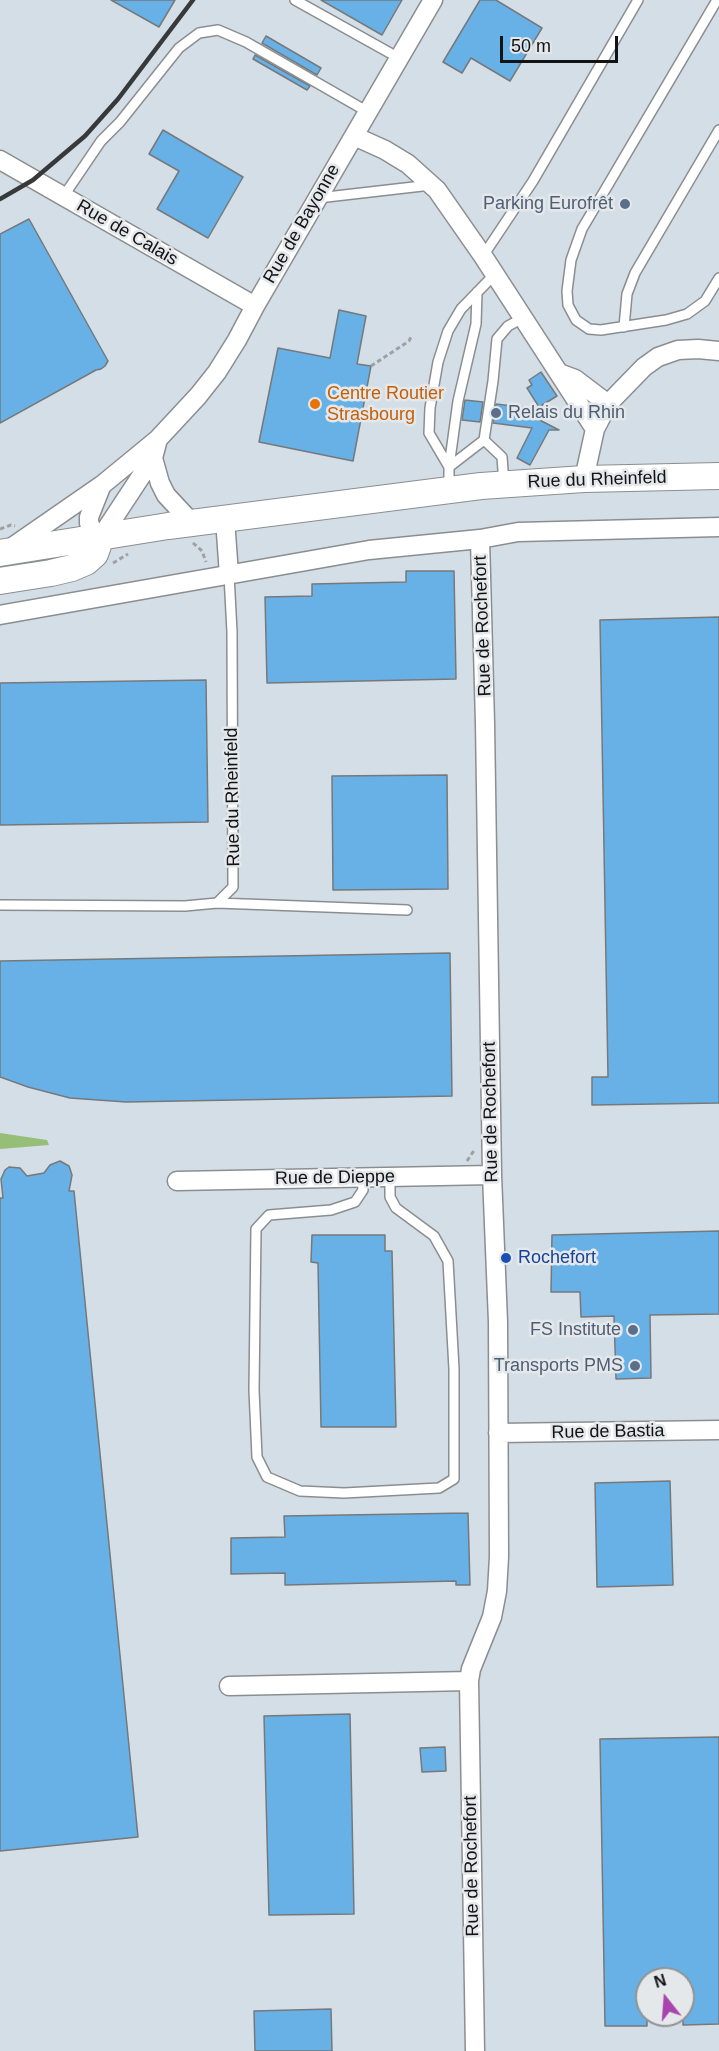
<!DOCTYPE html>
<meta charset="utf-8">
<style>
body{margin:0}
#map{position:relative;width:719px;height:2051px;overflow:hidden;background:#e4e8ea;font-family:Arial,sans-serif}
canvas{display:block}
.north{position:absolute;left:635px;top:1967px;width:60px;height:60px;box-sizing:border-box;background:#e4e8ea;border:2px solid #909394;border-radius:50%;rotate:343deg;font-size:16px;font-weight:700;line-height:24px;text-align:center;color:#121314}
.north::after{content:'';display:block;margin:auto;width:21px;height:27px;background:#a946ad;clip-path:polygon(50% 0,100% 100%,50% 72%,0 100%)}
.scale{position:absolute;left:500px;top:36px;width:118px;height:27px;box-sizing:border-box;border:3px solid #121314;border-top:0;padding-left:8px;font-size:18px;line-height:21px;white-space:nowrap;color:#121314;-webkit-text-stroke:4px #e4e8ea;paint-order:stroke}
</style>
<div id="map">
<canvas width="719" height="2051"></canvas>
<div class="north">N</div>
<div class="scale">50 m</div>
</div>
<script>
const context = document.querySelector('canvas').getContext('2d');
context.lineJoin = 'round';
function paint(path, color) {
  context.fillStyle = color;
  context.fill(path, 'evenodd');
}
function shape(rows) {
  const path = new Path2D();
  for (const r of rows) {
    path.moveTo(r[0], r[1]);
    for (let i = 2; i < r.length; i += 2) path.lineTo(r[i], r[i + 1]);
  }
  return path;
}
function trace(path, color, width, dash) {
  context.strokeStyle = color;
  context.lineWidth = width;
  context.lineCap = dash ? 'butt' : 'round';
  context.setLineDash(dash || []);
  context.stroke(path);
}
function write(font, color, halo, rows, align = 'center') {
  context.font = font + ' Arial,sans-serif';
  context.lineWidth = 5;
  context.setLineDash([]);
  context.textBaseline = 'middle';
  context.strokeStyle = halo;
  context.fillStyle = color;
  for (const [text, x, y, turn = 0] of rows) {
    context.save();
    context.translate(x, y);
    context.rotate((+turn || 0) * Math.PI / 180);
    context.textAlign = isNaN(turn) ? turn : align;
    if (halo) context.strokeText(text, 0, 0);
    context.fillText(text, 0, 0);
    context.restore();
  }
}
const built = shape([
 [0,0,719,0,719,2051,0,2051],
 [647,1979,683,1979,683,2015,647,2015]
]);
const forest = shape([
 [0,1133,47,1140,49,1145,0,1149]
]);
const building = shape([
 [111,0,175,0,159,27,111,0],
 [321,0,402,0,382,35,321,0],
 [480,0,496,0,542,28,510,81,471,58,462,73,443,62,480,0],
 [266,36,321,68,317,75,262,43,266,36],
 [255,55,310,86,307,90,253,59,255,55],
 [163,130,243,177,208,238,157,209,179,171,149,154,163,130],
 [29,219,108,361,105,366,101,369,96,370,0,423,0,234,29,219],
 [339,310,366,316,357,364,371,366,353,461,259,442,278,348,330,358,339,310],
 [541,372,557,396,539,407,527,388,532,385,529,380,541,372],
 [465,400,483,402,480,422,462,420,465,400],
 [496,404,537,409,528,414,559,430,549,430,530,465,517,458,532,428,493,423,496,404],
 [406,571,454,571,456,679,267,683,265,597,312,596,312,584,406,582,406,571],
 [719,617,719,1103,592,1105,592,1077,608,1077,600,620,719,617],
 [206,680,208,822,0,825,0,683,206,680],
 [447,775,448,889,333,890,332,776,447,775],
 [450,953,452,1096,126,1102,70,1098,28,1087,0,1077,0,961,450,953],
 [60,1161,69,1166,72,1175,69,1191,74,1191,138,1837,0,1851,0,1198,3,1198,1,1179,5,1170,9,1167,20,1168,27,1176,44,1173,50,1165,60,1161],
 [719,1231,719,1314,650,1315,651,1378,616,1379,614,1316,581,1317,580,1292,551,1292,552,1235,719,1231],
 [312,1235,385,1235,385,1251,392,1251,396,1427,321,1427,318,1263,311,1262,312,1235],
 [670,1481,673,1585,597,1587,595,1483,670,1481],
 [468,1513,470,1585,456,1585,456,1581,285,1585,285,1573,231,1574,231,1538,285,1537,284,1516,468,1513],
 [350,1714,354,1914,269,1915,264,1716,350,1714],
 [719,1737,719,2024,683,2025,683,1979,647,1979,647,2026,605,2026,600,1739,719,1737],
 [445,1747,446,1771,422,1772,420,1748,445,1747],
 [331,2009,332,2051,255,2051,254,2011,331,2009]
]);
const path = shape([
 [371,366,409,341,411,337],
 [0,529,11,525,15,526],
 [193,543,202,551,206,562],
 [113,563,128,554],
 [467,1161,475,1149]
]);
const lane = shape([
 [295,0,399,58],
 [717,0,582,229,571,260,567,291,568,305,576,320,589,329,601,330,666,320,687,314,705,301,719,278],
 [63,197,101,141,120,122,179,48,199,33,218,30,246,42,368,112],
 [318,198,431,185],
 [483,256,533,181,638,0],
 [624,327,627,294,635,273,719,130],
 [484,440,502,457,504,484],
 [449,467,484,440,493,381,497,339,508,326,523,318],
 [449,467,458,401,476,324,477,292],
 [449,490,449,467,429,433,430,408,438,362,448,331,461,309,495,274],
 [217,903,407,910],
 [0,905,185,906,217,903,233,887,232,632,229,575],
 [362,1177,363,1190,355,1202,331,1210,269,1215,256,1229,254,1390,257,1457,267,1477,300,1491,344,1493,439,1488,454,1479,454,1369,448,1261,434,1236,396,1208,390,1197,390,1176]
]);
const street = shape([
 [354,136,385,150,408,164,437,190,483,256,595,429],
 [0,160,255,306],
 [559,373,575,379,608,404],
 [153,458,160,483,166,495,192,523],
 [584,479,595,429,608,404,644,367,658,357,678,350,698,349,719,351],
 [101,487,89,517,89,523,93,531,101,537,153,458,158,439],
 [225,519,229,575],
 [11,548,102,485,158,439,198,396,217,372,237,340,255,306,433,0],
 [0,615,369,550,480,539,518,532,719,527],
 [177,1181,492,1175],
 [498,1433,719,1430],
 [229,1686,469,1681],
 [475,2051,469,1681,471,1669,492,1617,497,1591,499,1557,498,1322,492,1175,485,723,480,539]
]);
const secondary = shape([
 [0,553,168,526,481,486,584,479,719,476],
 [0,581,51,573,72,568,86,562,95,554,101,537]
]);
const rail = shape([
 [0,199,33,180,85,136,118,99,193,0]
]);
const markers = [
 [625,204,6,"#5c6f8a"],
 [315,404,6,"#e8710a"],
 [496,413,6,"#5c6f8a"],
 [506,1258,6,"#1a4fb4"],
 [633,1330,6,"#5c6f8a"],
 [635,1366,6,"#5c6f8a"]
];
const serviceNames = [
 ["Parking Eurofrêt",613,204],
 ["Relais du Rhin",508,413,"left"],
 ["FS Institute",621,1330],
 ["Transports PMS",623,1366]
];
const streetNames = [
 ["Rue de Bayonne",302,224,-60],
 ["Rue de Calais",127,233,30],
 ["Rue du Rheinfeld",597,480,-2],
 ["Rue de Rochefort",483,626,-92],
 ["Rue du Rheinfeld",233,797,-91],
 ["Rue de Rochefort",491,1112,-91],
 ["Rue de Dieppe",335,1178,-1],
 ["Rue de Bastia",608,1432,-1],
 ["Rue de Rochefort",472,1866,-91]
];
const foodNames = [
 ["Centre Routier",327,394],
 ["Strasbourg",327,415]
];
const transitNames = [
 ["Rochefort",518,1258]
];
paint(built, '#d4dee6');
paint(forest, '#97be76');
paint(building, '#68b1e6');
trace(building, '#76797b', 1.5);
trace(lane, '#8b8e90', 12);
trace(street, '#8b8e90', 21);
trace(secondary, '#8b8e90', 28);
trace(path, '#9ea1a2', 3, [4.5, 3]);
trace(lane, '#fff', 9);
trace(street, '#fff', 18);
trace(secondary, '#fff', 26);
trace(rail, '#37393a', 4.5);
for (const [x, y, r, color] of markers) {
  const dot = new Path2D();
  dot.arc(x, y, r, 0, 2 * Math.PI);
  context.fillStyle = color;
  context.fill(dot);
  trace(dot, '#e4e8ea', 2);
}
write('18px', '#4e5e75', '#e4e8ea', serviceNames, 'right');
write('18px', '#121314', '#e4e8ea', streetNames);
write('18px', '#c56008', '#e4e8ea', foodNames, 'left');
write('18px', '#164399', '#e4e8ea', transitNames, 'left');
</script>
